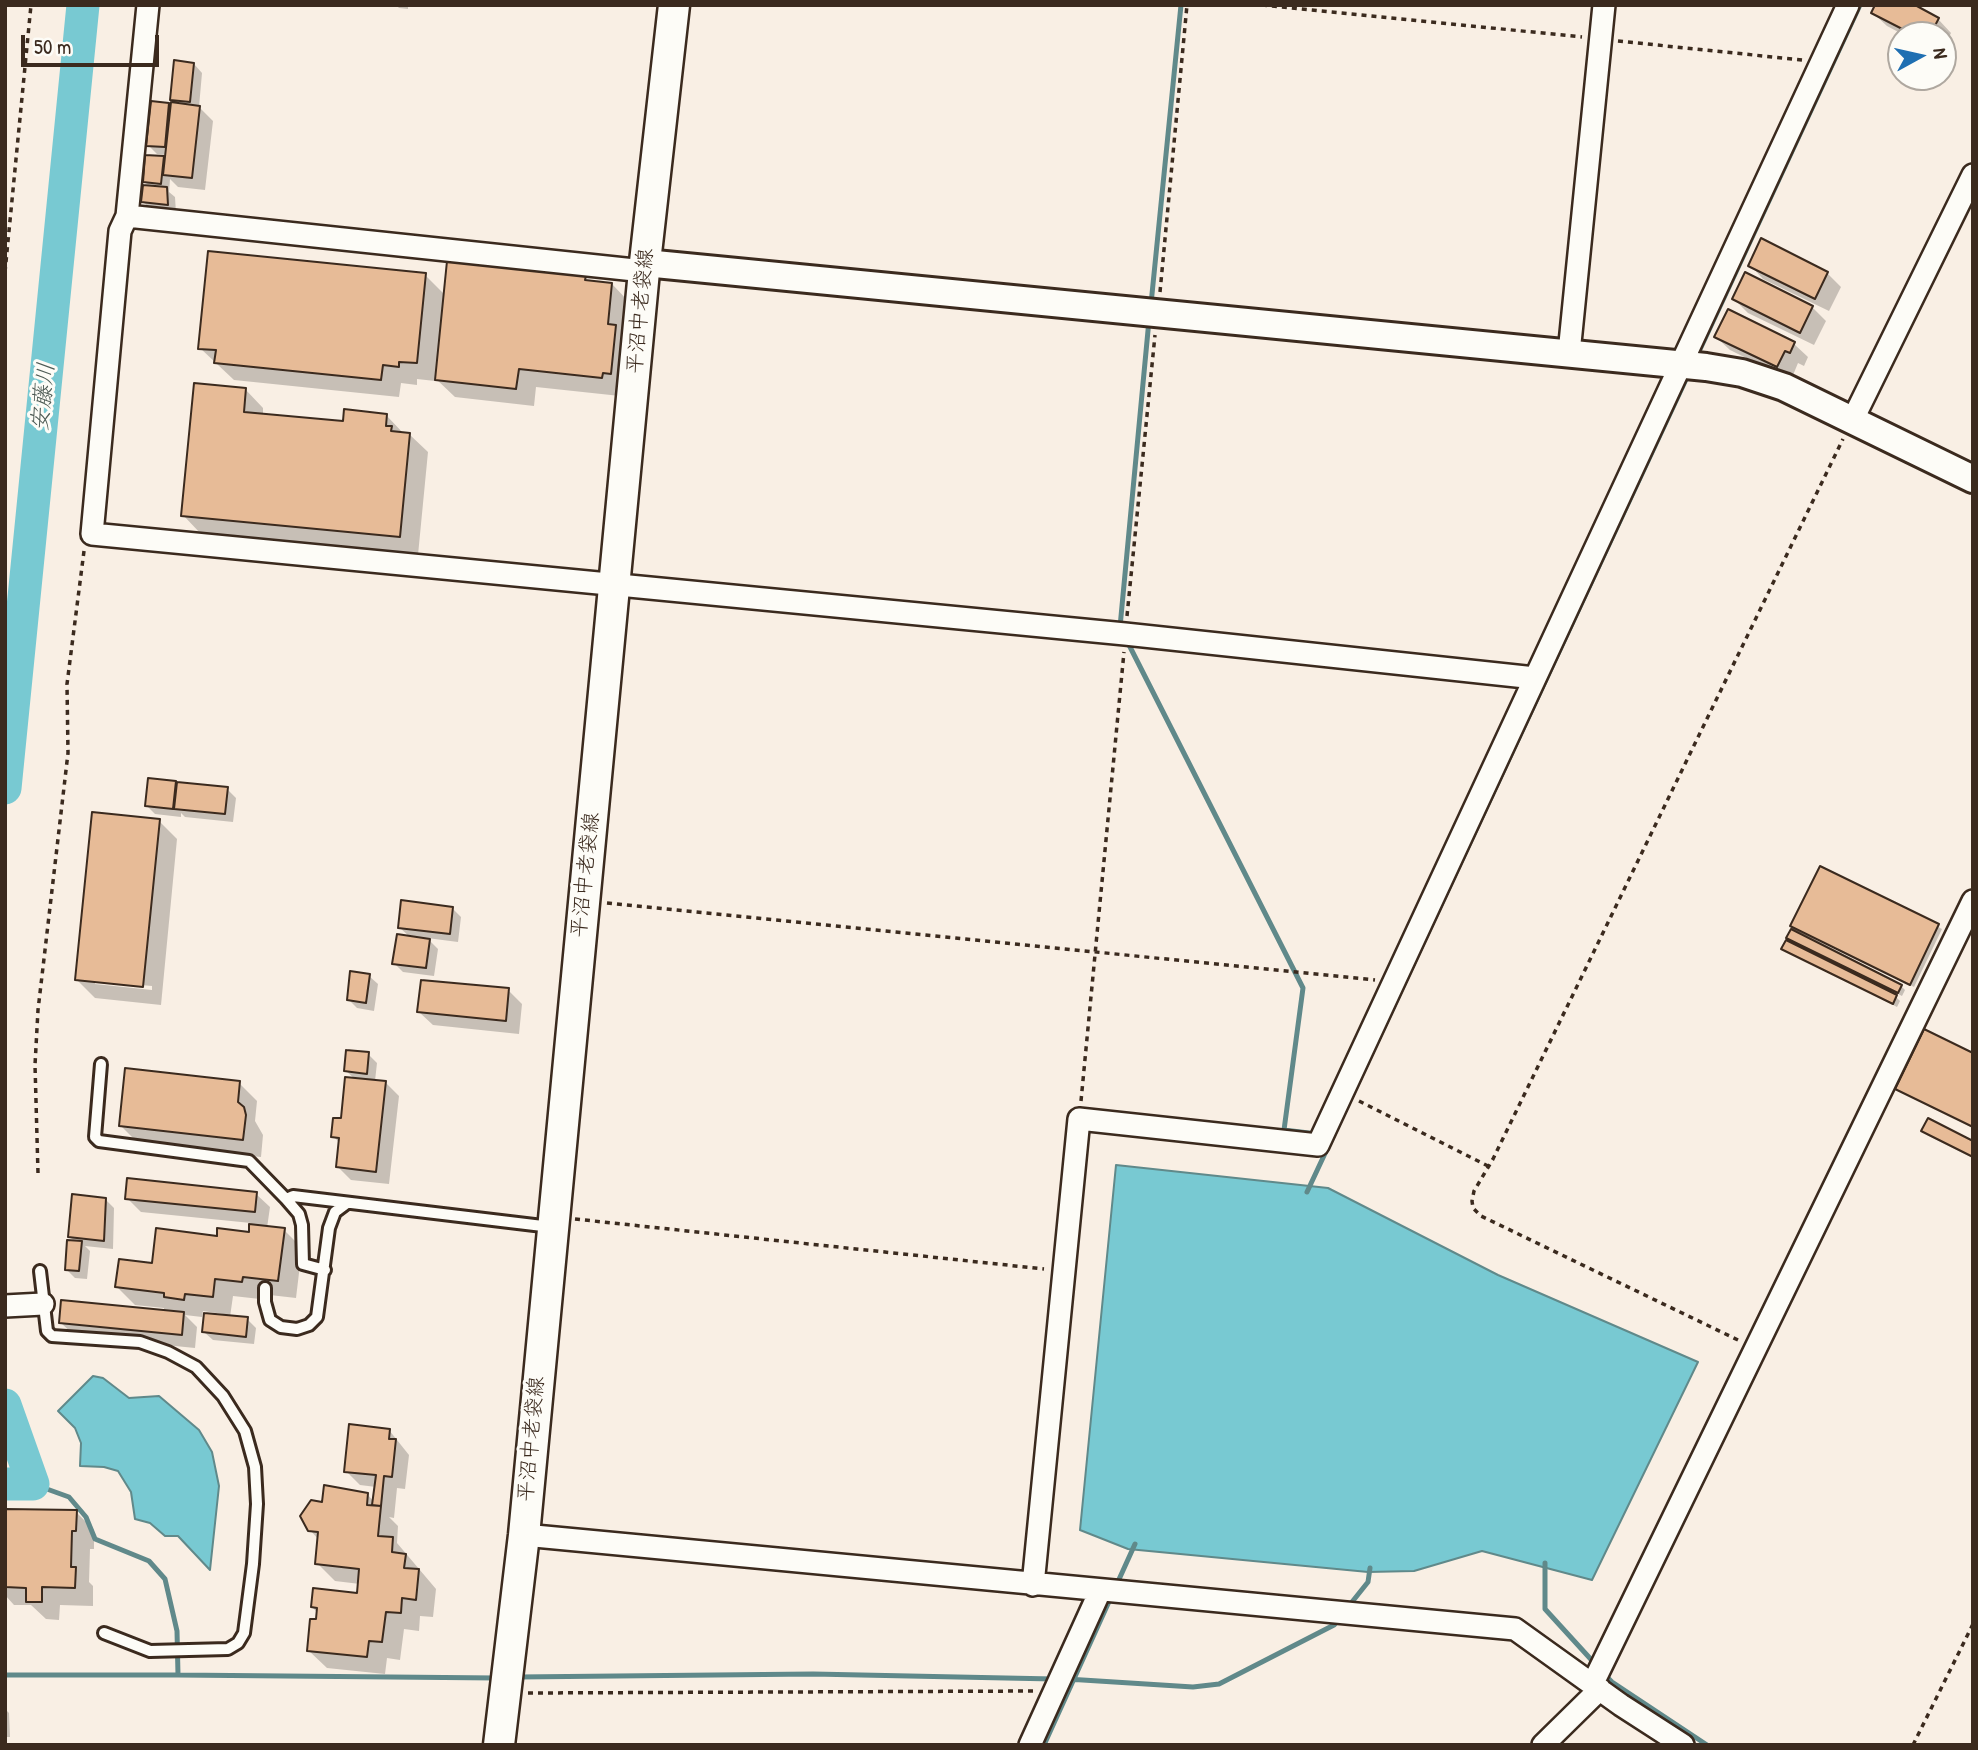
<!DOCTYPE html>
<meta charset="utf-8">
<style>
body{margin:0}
#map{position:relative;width:1978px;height:1750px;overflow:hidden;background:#f9efe4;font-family:"Patrick Hand",sans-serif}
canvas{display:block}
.frame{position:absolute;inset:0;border:7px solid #3b2a1e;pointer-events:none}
.north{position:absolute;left:1887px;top:21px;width:70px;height:70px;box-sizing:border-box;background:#fdfcf7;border:2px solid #afa8a0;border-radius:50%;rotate:82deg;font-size:19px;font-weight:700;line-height:28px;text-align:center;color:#3b2a1e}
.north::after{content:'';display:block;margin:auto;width:24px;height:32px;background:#1f6fb2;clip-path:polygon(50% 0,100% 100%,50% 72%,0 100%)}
.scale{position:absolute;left:21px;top:35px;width:138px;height:32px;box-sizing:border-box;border:4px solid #3b2a1e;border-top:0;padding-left:9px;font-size:21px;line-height:24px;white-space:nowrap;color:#3b2a1e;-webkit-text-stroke:5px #fdfcf7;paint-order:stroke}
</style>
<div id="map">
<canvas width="1978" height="1750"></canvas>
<div class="frame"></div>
<div class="north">N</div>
<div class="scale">50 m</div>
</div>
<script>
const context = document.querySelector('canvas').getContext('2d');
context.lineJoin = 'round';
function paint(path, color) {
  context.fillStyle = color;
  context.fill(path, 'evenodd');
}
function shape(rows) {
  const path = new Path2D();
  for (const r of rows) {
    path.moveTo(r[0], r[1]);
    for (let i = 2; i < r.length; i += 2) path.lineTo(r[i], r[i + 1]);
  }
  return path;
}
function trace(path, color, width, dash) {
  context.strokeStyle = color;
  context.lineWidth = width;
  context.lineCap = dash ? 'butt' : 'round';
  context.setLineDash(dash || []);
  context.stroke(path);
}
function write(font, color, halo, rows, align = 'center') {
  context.font = font + ' "Patrick Hand","Klee One",sans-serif';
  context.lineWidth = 6;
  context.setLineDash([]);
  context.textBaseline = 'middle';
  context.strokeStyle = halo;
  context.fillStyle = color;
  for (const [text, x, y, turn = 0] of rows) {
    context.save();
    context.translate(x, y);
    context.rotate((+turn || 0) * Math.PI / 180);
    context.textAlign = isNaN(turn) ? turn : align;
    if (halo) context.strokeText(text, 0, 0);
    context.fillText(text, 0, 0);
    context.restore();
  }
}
const water = shape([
 [1116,1165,1328,1188,1498,1275,1698,1362,1592,1580,1482,1551,1414,1571,1368,1572,1128,1549,1080,1530,1116,1165],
 [93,1376,103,1378,129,1398,159,1396,199,1430,212,1452,219,1486,210,1570,178,1536,165,1536,150,1523,135,1519,131,1492,118,1471,104,1467,80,1466,81,1443,75,1428,58,1411,93,1376]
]);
const shadow = shape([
 [396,5,408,5,408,9,399,8],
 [1873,13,1938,19,1951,33,1943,49,1943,35,1904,35,1887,26],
 [194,64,202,73,199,107,213,121,205,190,178,187,170,179,169,192,175,197,176,213,152,210,143,202,150,187,145,182,163,158,166,162,167,155,157,154,148,145,168,105,172,109,177,105,172,99],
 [1750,265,1827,273,1841,287,1829,311,1763,279],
 [425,275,445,295,585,277,589,282,612,284,630,303,620,396,536,387,534,406,455,397,435,378,435,381,417,379,417,385,401,383,399,397,234,380,200,348],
 [1734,299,1812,307,1826,321,1814,345,1748,313],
 [1716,337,1794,344,1808,357,1804,366,1798,363,1791,380,1730,350],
 [245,389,263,408,263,415,344,423,386,415,404,434,409,434,428,452,418,555,201,534,183,515],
 [175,783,178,786,227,789,236,798,233,822,185,817,181,813,181,817,155,814,147,806],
 [159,821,177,839,161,1005,95,998,77,980],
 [95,981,152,986,152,990,95,984],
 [1821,868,1942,929,1914,987,1792,926],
 [452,908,461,917,458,942,427,938,438,949,434,976,403,972,394,963,411,938,399,927],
 [1789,938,1901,986,1905,990,1902,996],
 [1784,949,1896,997,1900,1001,1897,1007],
 [369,976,378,984,374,1011,357,1008,349,1000],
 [508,990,522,1004,519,1034,433,1025,419,1012],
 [368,1054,377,1063,375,1081,385,1082,399,1096,389,1184,351,1180,337,1166,340,1143,333,1136,342,1120,355,1079,346,1071],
 [1973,1055,1973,1128,1897,1089],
 [239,1083,257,1101,255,1121,263,1135,261,1157,139,1144,121,1126],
 [1924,1131,1973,1143,1973,1158,1927,1135],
 [256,1194,270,1207,267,1228,284,1230,302,1248,296,1298,261,1294,260,1299,233,1296,230,1317,247,1319,256,1328,254,1344,213,1340,204,1332,223,1314,203,1311,202,1317,185,1315,197,1327,195,1348,75,1336,61,1323,164,1312,164,1308,135,1305,117,1287,153,1265,218,1237,250,1234,251,1223,141,1212,127,1198],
 [105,1199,114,1208,113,1249,85,1246,90,1251,87,1279,75,1278,66,1269,75,1242,70,1237],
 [389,1430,409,1455,405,1489,397,1488,394,1518,389,1517,398,1526,397,1543,436,1589,433,1617,420,1616,419,1631,404,1629,400,1660,387,1658,385,1674,327,1668,308,1650,318,1613,312,1607,358,1595,360,1584,335,1581,317,1563,319,1540,310,1530,324,1504,368,1495,374,1502,376,1487,360,1485,346,1471],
 [5,1510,76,1512,94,1530,94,1549,90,1549,89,1582,93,1586,93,1606,60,1605,59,1620,46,1619,31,1605,14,1605,5,1595],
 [5,1709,9,1713,10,1737,5,1737]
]);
const stream = shape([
 [1151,304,1181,5],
 [1696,358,1860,5],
 [1120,627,1149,320],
 [1126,639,1303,988,1284,1130,1317,1134],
 [1307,1192,1689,373],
 [33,1484,69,1497,86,1517,95,1539,149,1561,165,1579,177,1631,178,1675,497,1678],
 [1545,1563,1545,1609,1597,1666],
 [1116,1586,1135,1544],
 [1348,1607,1368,1582,1370,1568],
 [1603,1673,1612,1682,1707,1745],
 [5,1675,178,1675],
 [518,1677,813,1674,1054,1679],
 [1067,1679,1193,1687,1219,1684,1334,1625,1340,1618],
 [1044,1745,1112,1595]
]);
const river = shape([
 [5,788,83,5],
 [5,1405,33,1484,5,1484]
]);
const building = shape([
 [1875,5,1915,5,1939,18,1930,35,1914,35,1871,13,1875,5],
 [174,60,194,63,190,102,170,100,174,60],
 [151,101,169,103,165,147,146,146,151,101],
 [171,102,200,106,192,178,163,175,171,102],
 [145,155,164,156,161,184,143,182,145,155],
 [143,185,167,187,168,205,141,202,143,185],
 [1761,238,1828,272,1815,299,1748,266,1761,238],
 [208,251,426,273,417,363,399,362,399,367,383,365,381,380,214,363,216,350,198,349,208,251],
 [447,261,586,276,585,280,612,283,608,324,616,325,611,374,603,373,602,378,519,369,516,389,435,380,447,261],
 [1745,272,1813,306,1800,333,1732,299,1745,272],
 [1728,309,1795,342,1790,353,1785,351,1777,367,1714,337,1728,309],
 [194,383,246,388,244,412,343,421,344,409,387,414,386,426,392,426,391,431,410,433,400,537,181,516,194,383],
 [148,778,176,781,173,809,145,806,148,778],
 [177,782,228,787,225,814,174,809,177,782],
 [92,812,160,819,143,987,75,980,92,812],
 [1820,866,1939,924,1910,985,1790,926,1820,866],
 [401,900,453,907,450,934,398,928,401,900],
 [1791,929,1902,985,1898,993,1786,938,1791,929],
 [397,934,430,939,426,968,392,964,397,934],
 [1786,940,1897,995,1893,1004,1781,949,1786,940],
 [350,971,370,974,366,1003,347,1000,350,971],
 [421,980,509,988,506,1021,417,1012,421,980],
 [1924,1029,1973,1053,1973,1127,1895,1089,1924,1029],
 [346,1050,369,1052,367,1074,344,1071,346,1050],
 [125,1068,240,1081,238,1102,244,1107,246,1115,243,1140,119,1126,125,1068],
 [345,1077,386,1081,376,1172,336,1167,339,1138,331,1137,333,1118,341,1118,345,1077],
 [1928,1118,1973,1141,1973,1157,1921,1131,1928,1118],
 [127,1178,257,1192,255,1212,125,1199,127,1178],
 [72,1194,106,1198,104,1241,68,1237,72,1194],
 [249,1224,285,1228,278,1281,243,1277,242,1282,215,1279,213,1297,185,1294,184,1300,164,1297,164,1293,115,1287,119,1259,152,1263,156,1228,217,1236,217,1228,249,1232,249,1224],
 [67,1240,82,1241,79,1271,65,1270,67,1240],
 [61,1300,184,1312,182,1335,59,1323,61,1300],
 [204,1313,248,1317,246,1337,202,1332,204,1313],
 [349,1424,390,1429,389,1439,396,1439,392,1477,384,1476,381,1506,372,1505,376,1475,344,1472,349,1424],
 [324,1485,368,1493,367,1505,381,1506,378,1536,393,1537,392,1552,406,1554,404,1568,419,1569,416,1600,402,1598,401,1613,386,1612,382,1642,369,1641,367,1657,307,1651,310,1619,316,1619,317,1608,311,1607,313,1588,357,1593,359,1569,315,1564,318,1532,308,1531,300,1516,311,1500,322,1502,324,1485],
 [5,1509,77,1510,76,1531,72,1531,71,1567,76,1567,75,1588,42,1587,42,1602,26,1602,26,1588,5,1587,5,1509]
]);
const path = shape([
 [1262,5,1582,37],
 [1618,41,1802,60],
 [5,272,31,5],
 [1160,292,1187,5],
 [1127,616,1155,335],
 [607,903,1375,980],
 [1081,1101,1124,652],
 [1359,1101,1488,1166],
 [38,1173,35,1065,38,1010,68,753,67,684,84,551],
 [575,1219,1044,1269],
 [1738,1340,1481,1216,1473,1208,1472,1201,1474,1191,1493,1159,1843,439],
 [528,1693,1035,1691],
 [1913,1745,1973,1624]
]);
const service = shape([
 [101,1064,95,1137,99,1141,249,1161,286,1199,293,1196,551,1227],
 [286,1199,299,1214,302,1225,303,1264,325,1270],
 [40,1271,47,1331,52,1336,140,1342,168,1352,196,1367,223,1396,245,1431,255,1467,257,1504,253,1564,244,1633,238,1643,228,1649,150,1651,104,1633],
 [265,1288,265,1302,270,1320,281,1327,297,1329,309,1325,317,1317,329,1228,335,1212,347,1203]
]);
const minor = shape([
 [148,5,127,216,120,231,92,534,1125,634,1535,678],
 [127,216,644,271],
 [1569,353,1604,5],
 [1852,421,1973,175],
 [5,1306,43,1304],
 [524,1535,1515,1629,1621,1705,1683,1745],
 [1033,1585,1079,1119,1318,1145,1848,5],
 [1593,1683,1973,901],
 [1030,1745,1100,1591],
 [1543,1745,1600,1689]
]);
const tertiary = shape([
 [645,263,1706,367,1742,373,1784,387,1973,479]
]);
const secondary = shape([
 [499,1745,524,1535,644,271,674,5]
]);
const streetNames = [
 ["平沼中老袋線",641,311,-85],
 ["平沼中老袋線",586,875,-84],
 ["平沼中老袋線",532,1439,-85]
];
const waterNames = [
 ["安藤川",44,397,-84]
];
paint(water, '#78c9d2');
trace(water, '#60898a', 2);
paint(shadow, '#0003');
trace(stream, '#60898a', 5);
trace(river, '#78c9d2', 33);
paint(building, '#e7bb97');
trace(building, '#3b2a1e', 2);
trace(service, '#3b2a1e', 16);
trace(minor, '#3b2a1e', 26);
trace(tertiary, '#3b2a1e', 32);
trace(secondary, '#3b2a1e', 35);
trace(path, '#3b2a1e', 3.5, [5, 5]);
trace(service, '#fdfcf7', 10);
trace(minor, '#fdfcf7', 21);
trace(tertiary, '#fdfcf7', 26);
trace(secondary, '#fdfcf7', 30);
write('21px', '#3b2a1e', '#fdfcf7', streetNames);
write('italic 23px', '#4d5a54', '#fdfcf7', waterNames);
</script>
